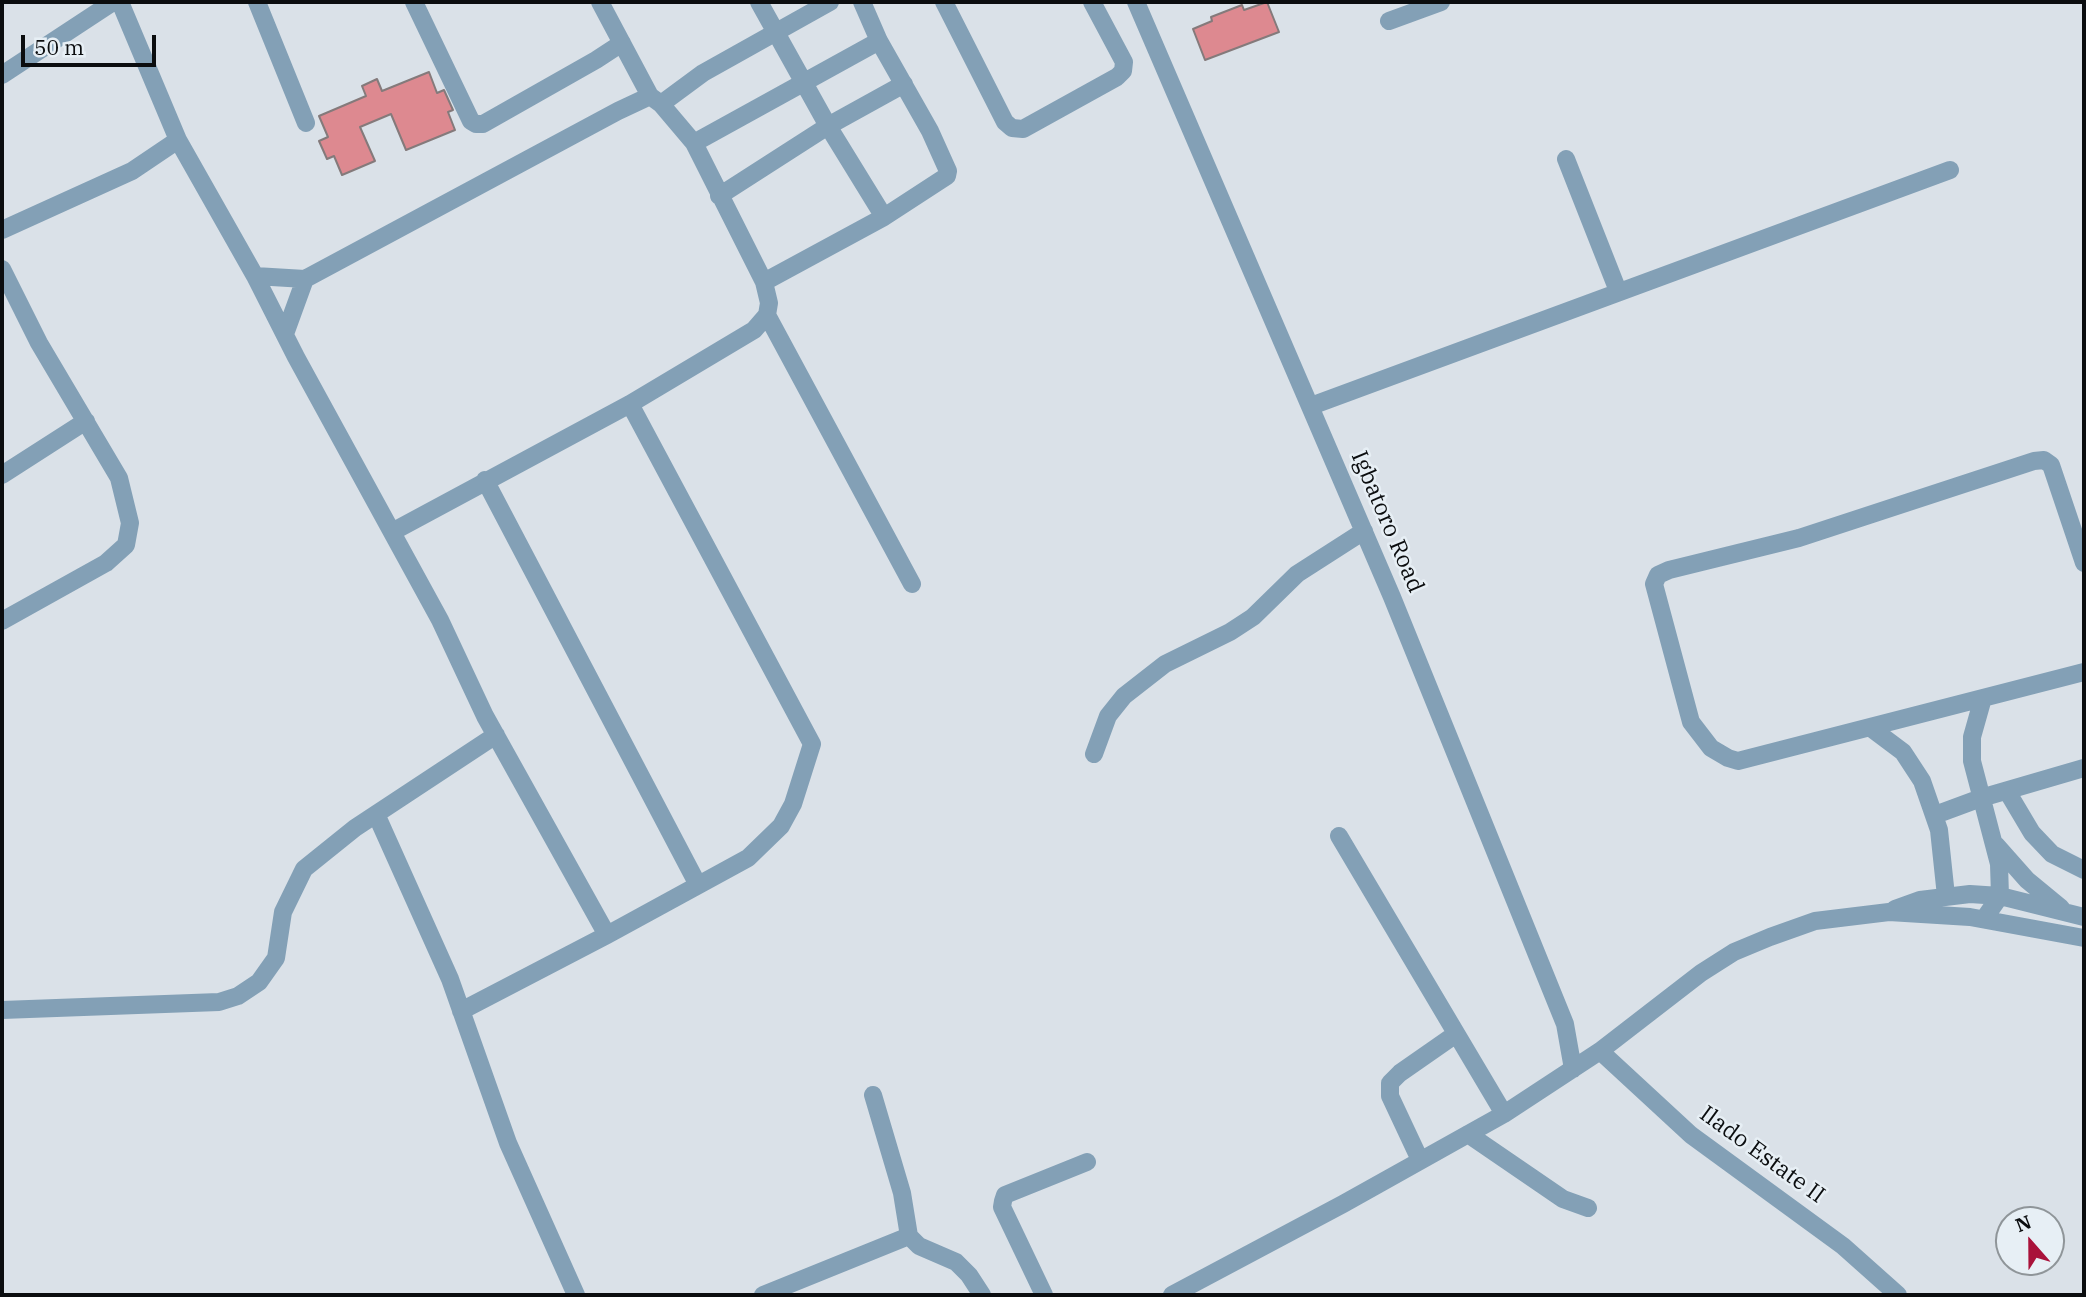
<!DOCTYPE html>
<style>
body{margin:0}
#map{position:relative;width:2086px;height:1297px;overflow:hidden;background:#dae1e8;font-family:"IBM Plex Serif",serif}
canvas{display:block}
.frame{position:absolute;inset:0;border:4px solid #0b0d0f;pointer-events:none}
.north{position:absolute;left:1995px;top:1206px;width:70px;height:70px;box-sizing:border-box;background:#e7eff5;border:2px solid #8f9599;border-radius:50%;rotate:339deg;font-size:19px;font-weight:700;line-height:28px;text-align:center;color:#0b0d0f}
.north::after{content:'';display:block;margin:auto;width:24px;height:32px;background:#a9123a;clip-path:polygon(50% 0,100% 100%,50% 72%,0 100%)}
.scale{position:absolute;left:21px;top:35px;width:135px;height:32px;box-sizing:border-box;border:4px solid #0b0d0f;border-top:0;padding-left:9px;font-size:21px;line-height:24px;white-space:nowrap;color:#0b0d0f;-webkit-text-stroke:5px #e7eff5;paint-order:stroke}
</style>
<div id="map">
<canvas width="2086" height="1297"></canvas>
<div class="frame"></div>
<div class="north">N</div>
<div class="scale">50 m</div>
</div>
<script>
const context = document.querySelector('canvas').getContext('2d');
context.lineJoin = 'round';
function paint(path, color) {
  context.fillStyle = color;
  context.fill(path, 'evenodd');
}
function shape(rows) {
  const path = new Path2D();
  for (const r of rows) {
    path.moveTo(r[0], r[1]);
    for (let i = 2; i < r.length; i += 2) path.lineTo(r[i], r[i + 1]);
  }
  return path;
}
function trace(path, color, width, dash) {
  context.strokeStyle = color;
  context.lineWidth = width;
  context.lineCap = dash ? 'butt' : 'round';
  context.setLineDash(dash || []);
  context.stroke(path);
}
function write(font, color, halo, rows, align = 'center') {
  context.font = font + ' "IBM Plex Serif",serif';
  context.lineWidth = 5;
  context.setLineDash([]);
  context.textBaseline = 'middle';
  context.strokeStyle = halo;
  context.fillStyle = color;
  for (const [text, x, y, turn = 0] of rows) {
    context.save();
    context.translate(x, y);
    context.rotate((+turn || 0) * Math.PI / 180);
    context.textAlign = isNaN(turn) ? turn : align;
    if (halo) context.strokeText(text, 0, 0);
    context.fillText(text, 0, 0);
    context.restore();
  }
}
const building = shape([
 [1267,2,1279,32,1205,60,1193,29,1212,21,1211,17,1242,5,1244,10,1267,2],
 [429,72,437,93,444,90,453,110,448,112,455,130,406,150,391,114,360,127,375,161,342,175,334,156,327,159,319,141,328,137,319,116,366,96,362,86,377,79,382,91,429,72]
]);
const minor = shape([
 [120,2,178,140,255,276,296,357,440,620,485,716,607,935],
 [257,2,306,123],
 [414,2,471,121,476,124,483,124,596,60,622,43],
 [600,2,650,96],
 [759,2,828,126,884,217],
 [944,2,1005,122,1012,128,1023,129,1117,77,1123,71,1124,62,1092,2],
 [1136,2,1392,597,1565,1024,1573,1069],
 [1389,21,1441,2],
 [2,75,113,2],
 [694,143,879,41],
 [1566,159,1618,291],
 [719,196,828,126,904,84],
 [2,230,132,171,178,140],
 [2,269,39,343,119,478,130,523,126,545,106,563,2,621],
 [255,276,305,279,618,111,650,96,661,104,703,73,830,2],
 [764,282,884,217,947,176,948,171,930,131,879,41,862,2],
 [767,315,912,584],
 [285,334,305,279],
 [1311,406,1950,170],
 [2,475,86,421],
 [485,480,698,885],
 [392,532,630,404,754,330,767,315,769,303,764,282,694,143,661,104],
 [2084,563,2051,465,2044,460,2034,461,1799,538,1669,570,1658,575,1654,584,1691,722,1711,748,1728,758,1738,761,2084,672],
 [1983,698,1972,737,1972,761,1999,864,2000,896,1984,919],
 [1871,728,1903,752,1922,781,1939,830,1946,896],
 [1094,754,1108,716,1124,696,1165,664,1230,632,1253,617,1297,574,1364,531],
 [2007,791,2032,833,2052,854,2084,870],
 [376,814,450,979,508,1143,576,1295],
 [1935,815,1981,798,2084,768],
 [1339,836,1504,1114],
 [1996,845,2027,880,2061,908],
 [1895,909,1920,900,1970,894,2000,896,2084,917],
 [2,1010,219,1002,238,996,259,982,276,958,283,912,304,869,355,828,496,735],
 [461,1011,607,935,748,858,781,826,793,804,812,744,630,404],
 [1600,1051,1691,1135,1843,1246,1898,1295],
 [873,1095,902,1193,909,1236,919,1246,956,1262,969,1275,982,1295],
 [1468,1134,1563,1199,1588,1208],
 [1420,1160,1390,1096,1390,1083,1400,1073,1456,1034],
 [763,1295,909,1236],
 [1044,1295,1002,1207,1003,1201,1005,1195,1087,1162],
 [1172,1295,1343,1204,1504,1114,1600,1051,1701,973,1734,952,1770,937,1815,921,1889,912,1970,917,2084,938]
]);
const streetNames = [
 ["Igbatoro Road",1387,522,67],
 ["Ilado Estate II",1762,1155,36]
];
paint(building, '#dd8990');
trace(building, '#847a7b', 2);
trace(minor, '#83a0b6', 18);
write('23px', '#0b0d0f', '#e7eff5', streetNames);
</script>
